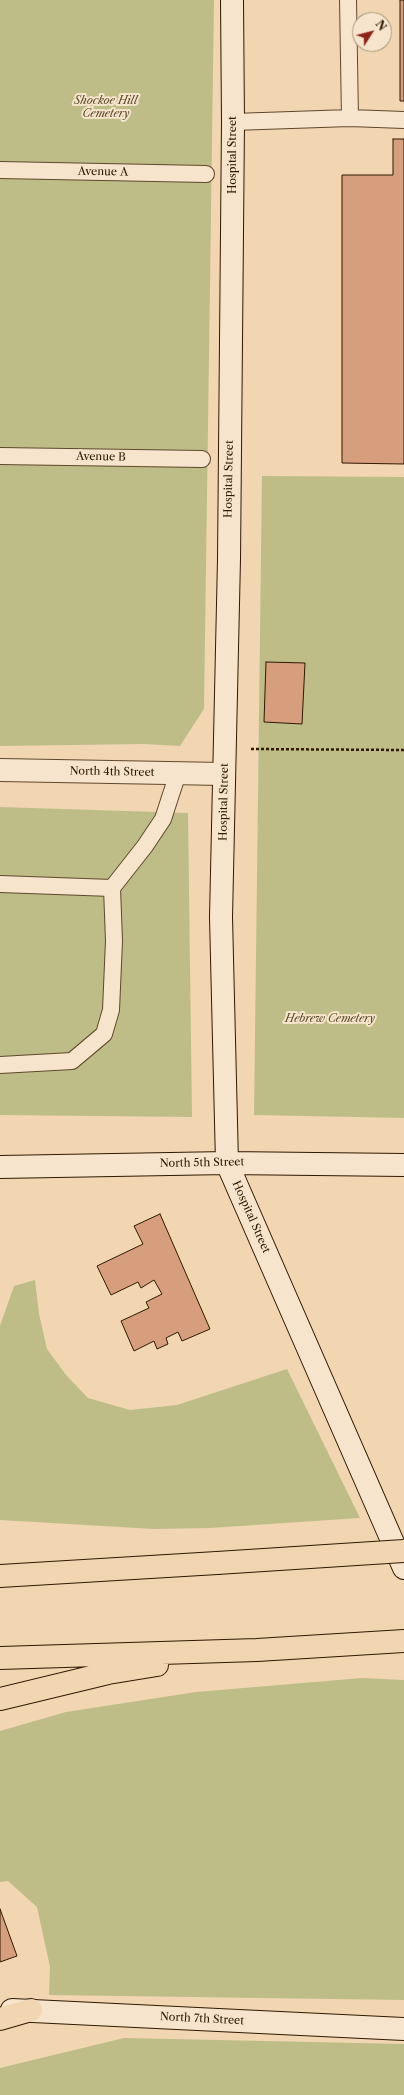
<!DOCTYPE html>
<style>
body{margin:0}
#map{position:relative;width:404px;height:2095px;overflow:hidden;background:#f1d6b1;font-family:"Libre Caslon Text",serif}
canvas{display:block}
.north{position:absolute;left:352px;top:12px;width:40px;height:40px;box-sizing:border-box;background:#f6e4cc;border:1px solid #a6937a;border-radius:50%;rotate:54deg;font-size:11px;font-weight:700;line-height:16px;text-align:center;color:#2f1900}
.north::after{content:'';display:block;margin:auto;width:14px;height:18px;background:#8f2418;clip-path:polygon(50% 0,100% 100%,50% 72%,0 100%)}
</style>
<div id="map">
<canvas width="404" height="2095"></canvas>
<div class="north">N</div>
</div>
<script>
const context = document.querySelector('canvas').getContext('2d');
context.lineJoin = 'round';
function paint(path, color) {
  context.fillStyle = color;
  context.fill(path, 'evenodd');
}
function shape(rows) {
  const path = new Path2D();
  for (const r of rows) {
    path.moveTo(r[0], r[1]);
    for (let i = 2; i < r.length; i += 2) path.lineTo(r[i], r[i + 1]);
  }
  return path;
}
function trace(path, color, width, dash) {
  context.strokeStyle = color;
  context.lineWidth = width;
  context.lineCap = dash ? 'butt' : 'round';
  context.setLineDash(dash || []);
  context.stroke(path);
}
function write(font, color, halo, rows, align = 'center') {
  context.font = font + ' "Libre Caslon Text",serif';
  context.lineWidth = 4;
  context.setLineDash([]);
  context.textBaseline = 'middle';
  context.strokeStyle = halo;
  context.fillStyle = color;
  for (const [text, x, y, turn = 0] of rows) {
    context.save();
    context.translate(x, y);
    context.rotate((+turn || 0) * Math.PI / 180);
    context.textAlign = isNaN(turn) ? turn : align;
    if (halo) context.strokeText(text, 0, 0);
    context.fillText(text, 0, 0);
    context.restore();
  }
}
const green = shape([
 [0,0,214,0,204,709,180,746,144,744,0,746],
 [262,476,404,477,404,1118,254,1115],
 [0,807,188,813,192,1117,0,1115],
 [35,1280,39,1314,47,1349,66,1375,88,1398,130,1410,177,1405,287,1369,360,1518,210,1528,154,1529,0,1520,0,1326,14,1286],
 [362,1678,404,1680,404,2000,49,1995,50,1967,37,1907,8,1881,0,1882,0,1731,66,1712,196,1692],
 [124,2038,404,2044,404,2095,0,2095,0,2068]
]);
const building = shape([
 [400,0,404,0,404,101,400,101,400,0],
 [393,139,404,139,404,464,342,463,342,175,393,175,393,139],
 [266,662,305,663,302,724,264,722,266,662],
 [160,1214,210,1329,182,1341,178,1332,166,1338,168,1344,157,1349,154,1341,134,1351,121,1321,149,1308,146,1302,162,1294,154,1280,141,1288,138,1282,111,1295,97,1266,143,1244,134,1226,160,1214],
 [0,1909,17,1956,0,1962,0,1909]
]);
const path = shape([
 [251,749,404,750]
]);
const lane = shape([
 [348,0,350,118],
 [233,122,350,118,404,120],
 [0,170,206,174],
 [0,456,202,459],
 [0,884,112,888],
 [0,1065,72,1061,104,1034,111,1010,114,941,112,888,145,846,163,819,178,773]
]);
const street = shape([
 [0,770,224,774]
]);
const secondary = shape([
 [232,0,233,122,229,559,221,917,227,1163,404,1568],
 [0,1167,227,1163,404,1165],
 [12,2010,404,2029]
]);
const highway = shape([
 [0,1576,217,1563],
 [0,1658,257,1650,404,1641],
 [0,1699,108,1673,157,1665],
 [0,2019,31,2010]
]);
const highwayBridge = shape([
 [217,1563,404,1551]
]);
const parkNames = [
 ["Shockoe Hill",106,101],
 ["Cemetery",106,114],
 ["Hebrew Cemetery",330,1019]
];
const streetNames = [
 ["Hospital Street",233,155,-90],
 ["Avenue A",103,172,1],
 ["Avenue B",101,457,1],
 ["Hospital Street",229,479,-89],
 ["North 4th Street",112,772,1],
 ["Hospital Street",224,802,-89],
 ["North 5th Street",202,1163,-1],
 ["Hospital Street",251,1217,66],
 ["North 7th Street",202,2019,3]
];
paint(green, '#bebd88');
paint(building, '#d79e7d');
trace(building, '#2f1900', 1);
trace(lane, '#60482c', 18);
trace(street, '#60482c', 24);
trace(secondary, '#2f1900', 24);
trace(highway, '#2f1900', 24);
trace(path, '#2f1900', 2.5, [3, 2]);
trace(lane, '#f6e4cc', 16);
trace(street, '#f6e4cc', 22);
trace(secondary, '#f6e4cc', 22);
trace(highway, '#f1d6b1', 22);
trace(highwayBridge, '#2f1900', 24, []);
trace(highwayBridge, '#f1d6b1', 22);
write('italic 11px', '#5a4a29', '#f6e4cc', parkNames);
write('11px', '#2f1900', '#f6e4cc', streetNames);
</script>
